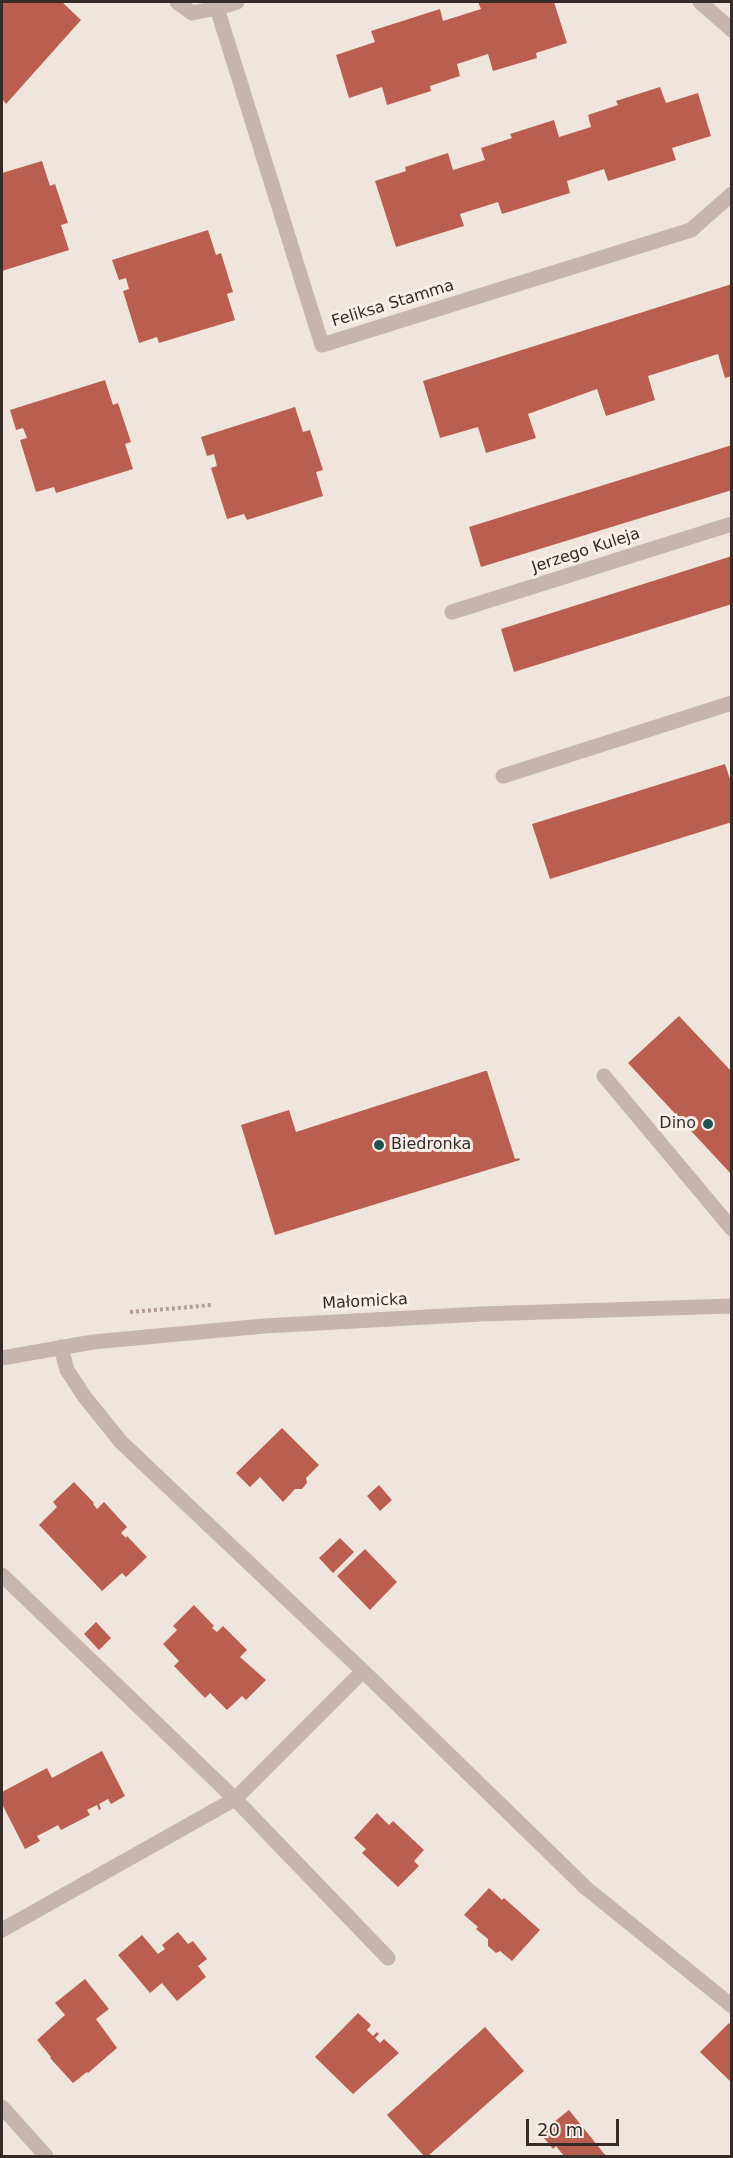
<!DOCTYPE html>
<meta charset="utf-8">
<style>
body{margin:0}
#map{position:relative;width:733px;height:2158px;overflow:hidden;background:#f0e5dc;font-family:"DejaVu Sans",sans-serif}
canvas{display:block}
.frame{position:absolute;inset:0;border:3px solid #352b29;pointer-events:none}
.scale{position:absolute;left:526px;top:2119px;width:93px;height:27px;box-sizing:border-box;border:3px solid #352b29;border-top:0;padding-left:8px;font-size:18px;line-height:21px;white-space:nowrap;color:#352b29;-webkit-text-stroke:4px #f8efe8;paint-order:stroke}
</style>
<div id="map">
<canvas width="733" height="2158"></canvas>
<div class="frame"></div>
<div class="scale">20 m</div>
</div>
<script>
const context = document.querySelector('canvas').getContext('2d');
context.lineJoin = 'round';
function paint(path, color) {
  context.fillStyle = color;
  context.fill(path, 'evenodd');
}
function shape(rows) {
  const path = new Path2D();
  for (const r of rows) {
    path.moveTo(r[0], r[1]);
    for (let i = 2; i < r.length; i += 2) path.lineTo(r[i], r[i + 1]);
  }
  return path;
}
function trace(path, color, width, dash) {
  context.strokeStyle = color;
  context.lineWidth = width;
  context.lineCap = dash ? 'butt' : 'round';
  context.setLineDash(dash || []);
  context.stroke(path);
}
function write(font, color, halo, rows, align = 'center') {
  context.font = font + ' "DejaVu Sans",sans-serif';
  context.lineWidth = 6;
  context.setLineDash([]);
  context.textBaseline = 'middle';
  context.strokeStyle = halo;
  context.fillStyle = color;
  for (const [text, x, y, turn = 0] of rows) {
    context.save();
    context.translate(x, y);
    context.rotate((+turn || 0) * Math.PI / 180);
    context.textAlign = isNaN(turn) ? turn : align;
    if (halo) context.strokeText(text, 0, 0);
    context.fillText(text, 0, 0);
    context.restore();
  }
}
const building = shape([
 [2,2,62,2,81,20,6,104,2,99],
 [478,2,554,2,567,43,536,53,537,58,493,71,488,54,457,64,460,76,430,86,431,91,387,105,382,87,349,98,336,55,375,42,371,31,440,9,443,21,481,9],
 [660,87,666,103,698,93,711,136,672,148,676,160,608,181,604,169,567,181,570,193,502,214,498,202,460,214,464,226,396,247,375,181,406,171,405,167,448,153,453,170,485,160,481,148,512,138,510,134,554,120,559,137,591,127,588,115,618,105,616,101],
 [42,161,50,186,55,184,68,223,61,225,69,250,2,271,2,173],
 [208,230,216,255,221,253,233,292,227,294,235,320,159,343,157,337,139,343,123,291,129,289,126,278,119,280,112,260],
 [732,284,732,376,725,378,718,354,648,376,655,400,606,416,597,389,528,414,536,438,486,453,478,427,440,438,423,381],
 [105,380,113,405,118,403,131,442,125,444,133,469,56,493,54,487,36,492,20,440,27,438,23,428,16,430,10,410],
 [295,407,303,432,310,430,323,470,316,472,323,496,247,520,244,514,227,519,211,468,217,466,214,454,207,456,201,437],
 [732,445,732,490,481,567,469,527],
 [732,556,732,604,514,672,501,629],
 [725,764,732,785,732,822,550,879,532,824],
 [679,1016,732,1072,732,1175,628,1063],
 [485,1071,487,1071,515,1159,519,1158,520,1160,275,1235,241,1125,289,1110,296,1132],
 [282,1428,319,1465,306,1478,307,1483,302,1489,295,1489,283,1502,260,1477,250,1487,236,1473],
 [74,1482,94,1503,93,1504,97,1509,104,1502,127,1527,121,1533,126,1538,127,1536,147,1557,126,1577,122,1573,102,1591,39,1525,57,1507,53,1502],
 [379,1485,392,1500,380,1511,367,1496],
 [340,1538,354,1552,333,1573,319,1558],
 [365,1549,397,1582,370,1610,337,1576],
 [194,1605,214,1626,212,1628,217,1632,223,1626,247,1650,240,1657,266,1680,246,1700,242,1696,227,1710,210,1693,205,1698,174,1666,179,1661,163,1644,177,1630,173,1626],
 [96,1622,111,1638,99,1650,84,1634],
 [102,1751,125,1796,111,1804,108,1799,99,1804,101,1809,99,1810,97,1805,87,1810,90,1815,61,1830,58,1825,49,1830,37,1836,40,1841,25,1849,2,1804,2,1792,47,1768,52,1778],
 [377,1813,389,1825,393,1821,424,1850,414,1861,419,1866,398,1887,362,1853,366,1849,354,1838],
 [489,1888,502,1900,504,1898,540,1930,512,1961,500,1951,496,1953,488,1946,488,1939,476,1929,478,1927,464,1915],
 [178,1932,188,1944,193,1941,207,1959,198,1966,206,1977,177,2001,162,1983,150,1993,118,1955,142,1935,158,1954,165,1949,162,1945],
 [85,1979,109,2009,96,2019,117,2048,88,2073,87,2072,73,2083,50,2058,51,2057,37,2040,65,2015,55,2003],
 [358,2013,371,2025,367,2030,373,2036,377,2032,379,2034,375,2038,380,2043,384,2039,399,2053,353,2094,315,2057],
 [729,2023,732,2026,732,2083,700,2052],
 [485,2027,524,2071,428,2156,424,2156,387,2115],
 [569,2110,606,2156,564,2156,556,2146,553,2149,540,2133]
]);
const path = shape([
 [130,1312,212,1305]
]);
const minor = shape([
 [177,2,192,13,217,8],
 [237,2,217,8,322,345,691,230,732,194],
 [700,2,732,30],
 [452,612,732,524],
 [503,776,732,703],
 [604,1076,732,1229],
 [61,1347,67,1370,84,1396,121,1442,363,1671,586,1888,732,2006],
 [2,1358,93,1342,264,1326,481,1314,732,1306],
 [2,1575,235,1799,388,1958],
 [2,1930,235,1799,363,1671],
 [2,2107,46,2156]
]);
const markers = [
 [708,1124,6,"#225251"],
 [379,1145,6,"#225251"]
];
const streetNames = [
 ["Feliksa Stamma",393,304,-17],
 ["Jerzego Kuleja",586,551,-18],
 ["Małomicka",365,1302,-3]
];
const poiNames = [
 ["Dino",696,1124],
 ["Biedronka",391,1145,"left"]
];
paint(building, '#ba5f50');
trace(path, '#b29e94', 4, [3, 3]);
trace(minor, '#c7b4aa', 15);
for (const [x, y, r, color] of markers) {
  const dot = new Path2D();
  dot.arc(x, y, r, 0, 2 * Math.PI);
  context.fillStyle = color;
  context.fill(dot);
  trace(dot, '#f8efe8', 2);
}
write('16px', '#352b29', '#f8efe8', streetNames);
write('16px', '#352b29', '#f8efe8', poiNames, 'right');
</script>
